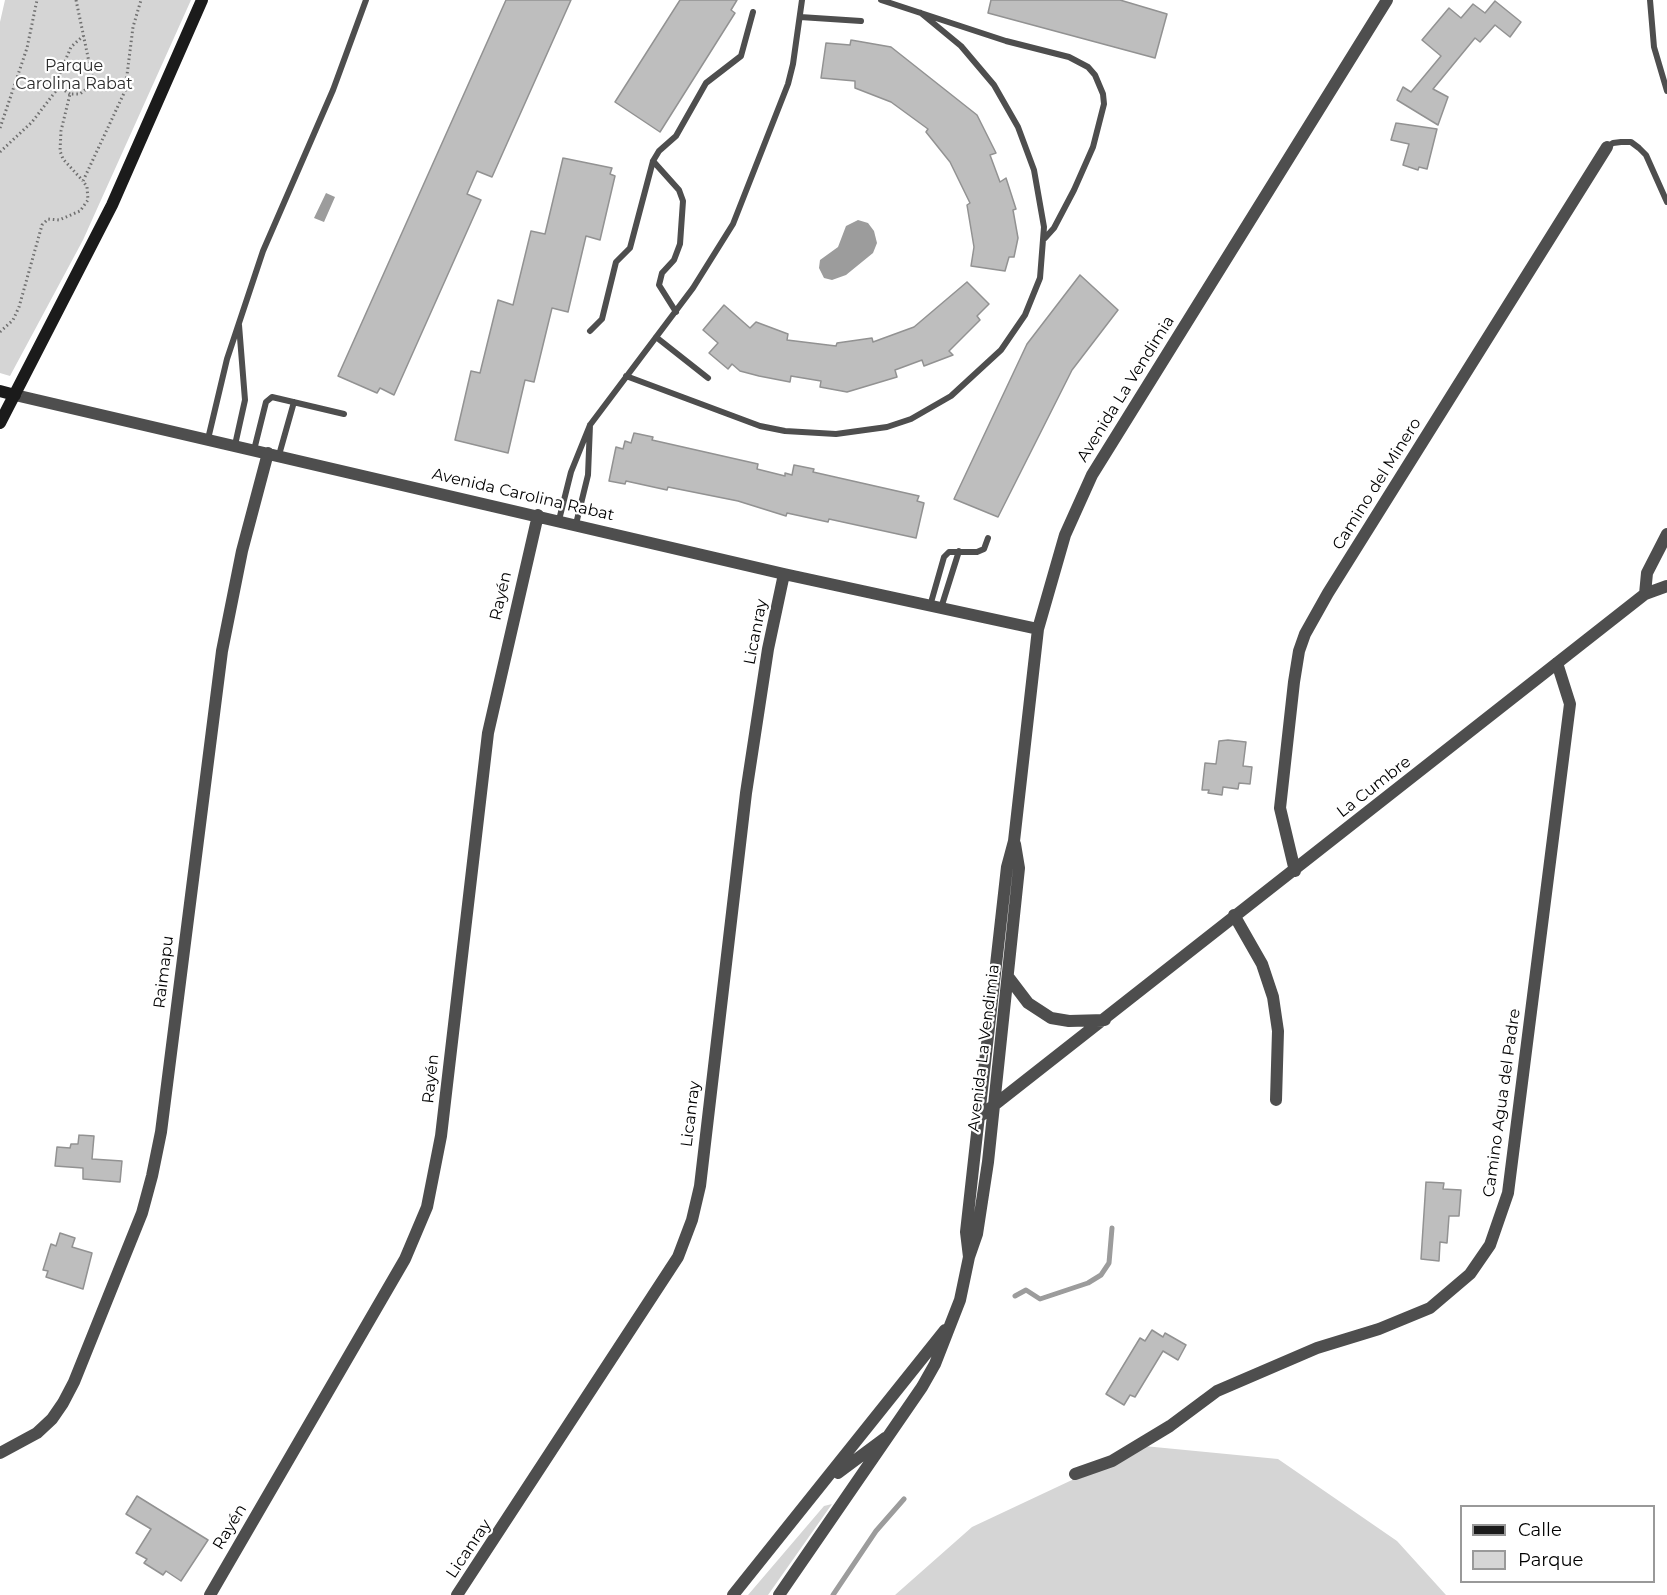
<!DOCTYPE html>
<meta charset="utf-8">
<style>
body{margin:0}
#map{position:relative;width:1667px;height:1595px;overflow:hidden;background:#fff;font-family:Montserrat,sans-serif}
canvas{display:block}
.legend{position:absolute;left:1460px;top:1505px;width:195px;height:78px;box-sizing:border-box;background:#fff;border:2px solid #999;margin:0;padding:8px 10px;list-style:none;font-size:18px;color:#000}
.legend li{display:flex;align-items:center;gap:12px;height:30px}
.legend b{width:30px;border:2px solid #999}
</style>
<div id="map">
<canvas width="1667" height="1595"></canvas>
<ul class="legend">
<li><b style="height:8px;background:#1b1b1b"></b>Calle</li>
<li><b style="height:16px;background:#d5d5d5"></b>Parque</li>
</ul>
</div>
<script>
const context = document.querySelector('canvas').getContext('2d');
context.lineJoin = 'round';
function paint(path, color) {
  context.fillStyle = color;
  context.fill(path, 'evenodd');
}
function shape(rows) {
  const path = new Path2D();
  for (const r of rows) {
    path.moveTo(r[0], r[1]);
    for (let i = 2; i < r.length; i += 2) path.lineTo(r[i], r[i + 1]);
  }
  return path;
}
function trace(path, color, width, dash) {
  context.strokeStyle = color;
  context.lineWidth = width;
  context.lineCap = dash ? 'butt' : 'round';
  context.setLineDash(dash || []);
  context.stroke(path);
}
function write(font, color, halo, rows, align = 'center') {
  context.font = font + ' Montserrat,sans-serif';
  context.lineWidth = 4.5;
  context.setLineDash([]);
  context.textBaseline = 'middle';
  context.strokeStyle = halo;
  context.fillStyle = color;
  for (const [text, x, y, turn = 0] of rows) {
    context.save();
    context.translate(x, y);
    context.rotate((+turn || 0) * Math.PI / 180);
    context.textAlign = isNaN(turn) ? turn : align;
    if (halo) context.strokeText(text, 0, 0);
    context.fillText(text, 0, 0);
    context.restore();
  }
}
const green = shape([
 [5,0,191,0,83,240,10,376,0,373,0,22],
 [1144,1446,1278,1459,1397,1541,1446,1595,895,1595,972,1527,1072,1480,1075,1474],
 [832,1504,768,1595,748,1595,824,1506]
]);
const water = shape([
 [326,193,335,197,324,222,314,218],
 [858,220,868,223,874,231,877,243,873,253,846,275,832,280,824,278,819,268,820,260,838,247,846,226]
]);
const stream = shape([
 [1015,1296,1026,1290,1040,1299,1088,1283,1101,1275,1109,1263,1112,1228],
 [833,1595,876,1531,904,1499]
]);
const building = shape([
 [506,0,571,0,492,177,477,171,467,194,481,200,394,395,380,388,377,393,338,376,506,0],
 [680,0,737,0,731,10,735,13,660,132,615,102,680,0],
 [991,0,1120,0,1167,14,1155,58,988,13,991,0],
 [1495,1,1521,22,1510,37,1495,25,1480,42,1475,38,1433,89,1448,97,1438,125,1397,100,1403,87,1411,92,1441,56,1422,40,1449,8,1461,18,1473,4,1485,13,1495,1],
 [851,40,891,47,977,115,996,153,990,155,1000,182,1006,178,1016,209,1013,210,1018,238,1014,257,1009,257,1005,271,971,266,974,247,967,205,970,203,950,162,926,132,928,129,891,102,855,88,855,81,821,78,826,43,850,45,851,40],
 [1396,123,1437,129,1427,169,1419,167,1418,170,1403,165,1409,144,1391,140,1396,123],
 [563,158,612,168,610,174,615,176,600,240,586,236,568,312,552,308,534,382,525,380,508,453,455,440,471,371,480,373,498,300,513,305,531,231,545,234,563,158],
 [1080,275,1118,310,1072,370,998,517,954,499,1027,344,1080,275],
 [967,282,989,304,977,316,980,320,949,351,953,355,924,366,922,360,895,370,897,377,847,392,820,387,821,381,791,376,790,382,759,376,740,371,732,364,728,369,709,353,718,343,703,330,724,305,750,328,756,322,788,334,787,340,836,346,837,343,872,338,873,342,914,327,967,282],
 [634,433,653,437,652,440,758,464,757,469,785,476,785,473,792,475,794,465,814,469,813,472,919,496,917,501,924,503,916,538,829,519,828,522,787,513,786,516,738,501,668,487,667,490,626,481,625,484,609,481,616,447,623,449,625,441,631,443,634,433],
 [1228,740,1246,742,1243,766,1252,767,1250,784,1239,783,1238,789,1223,787,1222,795,1208,793,1209,790,1202,790,1205,763,1216,764,1219,741,1228,740],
 [79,1135,94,1136,92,1159,122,1161,120,1182,83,1179,83,1168,55,1166,57,1147,70,1148,71,1144,78,1144,79,1135],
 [1426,1182,1444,1183,1443,1189,1461,1190,1459,1216,1449,1216,1447,1243,1440,1242,1439,1261,1421,1259,1426,1182],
 [60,1233,75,1238,72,1247,92,1253,83,1289,46,1277,48,1271,43,1270,51,1244,56,1246,60,1233],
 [1152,1330,1163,1337,1165,1333,1186,1345,1178,1360,1163,1351,1135,1397,1130,1395,1124,1405,1106,1394,1140,1338,1145,1341,1152,1330],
 [137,1496,208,1540,181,1581,166,1571,163,1575,144,1563,147,1559,136,1553,151,1529,126,1514,137,1496]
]);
const path = shape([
 [76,0,93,81,90,86,80,94,70,94,61,131,60,151,63,159,83,181],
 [70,94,59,87,57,80,71,47,83,36],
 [0,128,27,48,37,0],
 [0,152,32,122,59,87],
 [0,332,13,320,19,307,42,225,48,219,59,220,80,211,88,200,87,187,83,181,125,91,133,27,141,0]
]);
const lane = shape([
 [881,0,1006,41,1069,57,1088,67,1095,75,1103,94,1104,104,1093,147,1074,190,1054,228,1045,238],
 [1650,0,1654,47,1667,91],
 [800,17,861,21],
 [1607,147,1613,143,1621,142,1631,142,1639,148,1646,155,1667,202],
 [653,161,679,190,683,201,680,244,674,260,662,273,659,285,676,312],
 [590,331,602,319,616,262,630,248,653,161,659,151,676,136,706,83,741,56,753,12],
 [656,337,708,378],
 [626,376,760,426,785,431,836,434,887,427,911,419,951,396,1001,350,1025,315,1040,278,1044,227,1034,170,1018,127,994,85,961,46,921,13],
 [208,439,227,359,263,251,333,90,366,0],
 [235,445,245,400,239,325],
 [254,450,266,402,272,397,344,414],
 [279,455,294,402],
 [559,520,571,472,590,425,693,288,733,224,788,84,793,64,802,0],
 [576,524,588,475,590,425],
 [930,606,944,557,949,552,977,552,984,549,988,538],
 [941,608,959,551]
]);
const street = shape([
 [15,395,784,574,1038,629],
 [1645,594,1647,573,1667,534],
 [1295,871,1280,808,1294,682,1299,651,1305,634,1328,593,1607,147],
 [1234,915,1262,964,1273,997,1278,1031,1276,1100],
 [1009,978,1028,1003,1051,1018,1069,1021,1105,1020],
 [979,1117,1645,594,1667,586],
 [969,1257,966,1232,974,1160,1007,867,1014,841,1038,629,1065,535,1092,475,1387,0],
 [0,1453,37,1433,52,1419,63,1403,74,1382,142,1213,152,1176,161,1132,222,651,242,551,268,453],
 [838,1473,885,1438],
 [1075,1474,1112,1461,1170,1426,1217,1391,1317,1348,1379,1329,1430,1308,1470,1274,1490,1245,1508,1193,1570,704,1557,663],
 [210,1595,405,1259,427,1207,441,1136,488,733,538,515],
 [457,1595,678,1257,692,1220,700,1186,746,793,768,649,784,574],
 [733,1595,945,1330],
 [779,1595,922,1387,935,1364,960,1300,969,1257,977,1234,988,1162,1019,868,1015,844]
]);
const secondary = shape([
 [0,391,15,395],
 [0,423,112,205,202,0]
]);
const parkNames = [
 ["Parque",74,66],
 ["Carolina Rabat",74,84]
];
const streetNames = [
 ["Avenida La Vendimia",1126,389,-58],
 ["Camino del Minero",1377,484,-58],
 ["Avenida Carolina Rabat",523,495,13],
 ["Rayén",501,596,-77],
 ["Licanray",756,632,-79],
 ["La Cumbre",1374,787,-38],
 ["Raimapu",164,972,-83],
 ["Avenida La Vendimia",984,1048,-83],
 ["Rayén",431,1079,-84],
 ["Camino Agua del Padre",1502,1103,-82],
 ["Licanray",691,1114,-83],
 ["Rayén",230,1527,-59],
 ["Licanray",469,1549,-56]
];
paint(green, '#d5d5d5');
paint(water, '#9c9c9c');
trace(stream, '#9c9c9c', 5);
paint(building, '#bebebe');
trace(building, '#929292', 1.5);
trace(path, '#707070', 3, [1.5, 3]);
trace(lane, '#4e4e4e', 6);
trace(street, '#4e4e4e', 12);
trace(secondary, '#1b1b1b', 12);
write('16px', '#2c2c2c', '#fff', parkNames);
write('16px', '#000', '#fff', streetNames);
</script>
